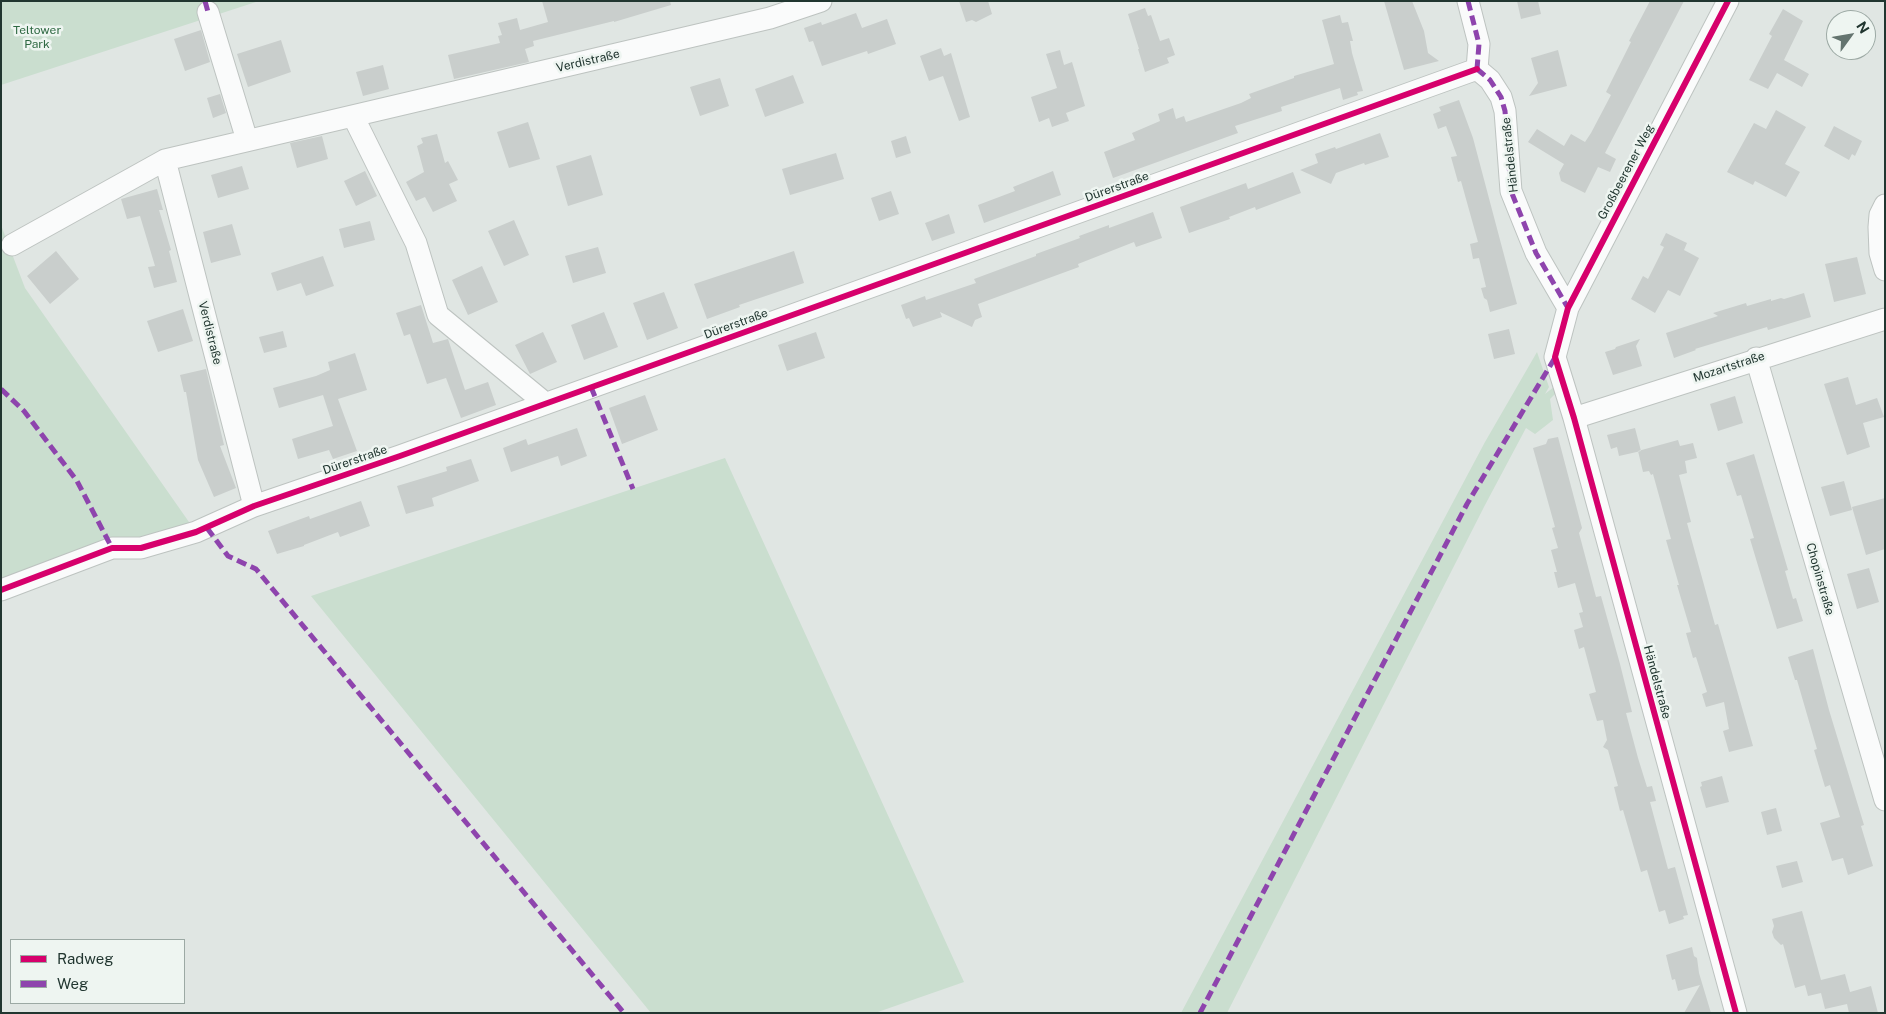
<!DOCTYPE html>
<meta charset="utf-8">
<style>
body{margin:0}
#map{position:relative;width:1886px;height:1014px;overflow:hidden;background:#e0e6e3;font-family:"Public Sans",sans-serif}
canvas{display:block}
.frame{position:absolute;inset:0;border:2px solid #213630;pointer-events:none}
.legend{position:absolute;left:10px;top:939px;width:175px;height:65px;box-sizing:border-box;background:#eef5f1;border:1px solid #9ca9a4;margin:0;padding:6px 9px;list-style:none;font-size:15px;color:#213630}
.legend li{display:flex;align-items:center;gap:10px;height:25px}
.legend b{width:25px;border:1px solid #9ca9a4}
.north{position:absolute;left:1826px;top:10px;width:50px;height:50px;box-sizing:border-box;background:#eef5f1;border:1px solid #9ca9a4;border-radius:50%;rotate:58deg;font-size:14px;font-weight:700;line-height:20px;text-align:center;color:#213630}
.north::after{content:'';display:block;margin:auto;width:18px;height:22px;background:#64746f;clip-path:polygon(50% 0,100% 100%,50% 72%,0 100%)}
</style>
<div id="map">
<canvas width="1886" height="1014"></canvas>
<div class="frame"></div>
<ul class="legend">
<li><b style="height:6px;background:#d6006c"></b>Radweg</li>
<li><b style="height:6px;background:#8e44ad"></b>Weg</li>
</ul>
<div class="north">N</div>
</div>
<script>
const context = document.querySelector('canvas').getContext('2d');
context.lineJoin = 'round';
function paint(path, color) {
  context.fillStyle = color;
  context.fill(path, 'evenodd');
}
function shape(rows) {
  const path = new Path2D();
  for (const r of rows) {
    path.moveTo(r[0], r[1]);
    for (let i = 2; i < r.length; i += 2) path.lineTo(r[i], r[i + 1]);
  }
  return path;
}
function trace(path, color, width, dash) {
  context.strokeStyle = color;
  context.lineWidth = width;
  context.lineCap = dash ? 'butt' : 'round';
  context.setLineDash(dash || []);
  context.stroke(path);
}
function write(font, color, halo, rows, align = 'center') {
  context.font = font + ' "Public Sans",sans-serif';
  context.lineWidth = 5;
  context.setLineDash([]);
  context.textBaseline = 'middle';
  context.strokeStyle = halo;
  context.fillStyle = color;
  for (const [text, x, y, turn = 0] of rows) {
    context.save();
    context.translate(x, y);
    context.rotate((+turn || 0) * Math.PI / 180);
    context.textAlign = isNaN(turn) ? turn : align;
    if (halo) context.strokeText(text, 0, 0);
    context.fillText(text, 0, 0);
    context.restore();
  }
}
const green = shape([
 [1,1,259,1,1,85],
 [1,225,25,288,196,532,1,590],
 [1537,352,1549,387,1545,394,1559,383,1560,389,1550,399,1553,420,1535,434,1526,428,1485,505,1227,1013,1181,1013,1485,442],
 [725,458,964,982,875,1013,651,1013,311,596]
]);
const building = shape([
 [542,1,670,1,671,5,614,22,614,21,533,41,534,46,525,49,529,62,454,79,448,55,500,43,498,36,502,35,498,23,517,18,520,30,548,22],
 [959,1,988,1,992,14,976,22,972,20,966,22],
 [1384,1,1412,1,1424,31,1428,53,1439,61,1404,70],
 [1517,1,1538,1,1541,14,1521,19],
 [1650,1,1684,1,1605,153,1616,159,1610,172,1598,167,1585,193,1561,181,1559,173,1564,164,1528,142,1537,129,1564,146,1571,134,1585,142,1591,133,1611,95,1606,92,1631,42,1629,41],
 [1145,8,1148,16,1151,15,1160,41,1169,38,1175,55,1167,58,1169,63,1145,72,1138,49,1139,49,1128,14],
 [1783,9,1803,21,1784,60,1809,74,1802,87,1777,73,1768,89,1749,80,1772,36,1769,34],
 [856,13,862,28,887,19,896,44,868,54,867,51,822,66,813,41,809,42,804,28,821,22,822,25],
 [1340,15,1342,23,1348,22,1353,41,1350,41,1352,53,1363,91,1357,92,1358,95,1343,100,1340,88,1281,107,1282,111,1235,126,1238,133,1113,178,1104,152,1135,140,1132,133,1160,121,1158,114,1173,108,1176,119,1184,116,1186,122,1241,103,1251,98,1249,94,1294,78,1294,76,1334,64,1322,20],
 [201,30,210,62,185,71,174,39],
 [281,40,291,72,248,87,237,54],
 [941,48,944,56,951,53,970,117,959,121,943,76,929,81,920,56],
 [1060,50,1064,65,1072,62,1085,106,1066,113,1069,121,1052,127,1049,118,1039,122,1031,97,1057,88,1046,54],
 [1558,50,1567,86,1529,96,1538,83,1531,58],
 [383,65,389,89,363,96,356,72],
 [793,75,804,103,765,117,755,89],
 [720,78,729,106,700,116,690,87],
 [220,94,226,113,213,118,207,98],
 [1459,100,1473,138,1517,304,1490,312,1487,300,1484,298,1481,288,1486,287,1479,258,1473,259,1470,244,1478,242,1461,181,1458,182,1451,157,1457,156,1446,126,1438,129,1433,114,1441,111,1439,107],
 [1776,110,1806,127,1785,164,1800,172,1786,197,1755,181,1753,185,1727,172,1754,123,1766,129],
 [528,122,540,159,509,168,497,132],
 [1834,126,1862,141,1855,156,1852,154,1849,160,1824,146],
 [1380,133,1389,157,1365,165,1364,163,1336,173,1331,184,1300,170,1318,163,1315,154,1335,147,1336,149],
 [437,134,445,163,448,161,458,180,449,184,457,201,433,212,425,197,416,201,406,182,424,172,417,146,423,143,421,138],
 [322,136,328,159,297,168,290,143],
 [906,136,911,153,896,158,891,141],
 [836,153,844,179,790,195,782,169],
 [591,155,603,195,568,206,556,166],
 [242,166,249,189,218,198,211,175],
 [365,171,377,196,356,206,344,181],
 [1053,171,1061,195,984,223,978,205,1015,191,1013,187],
 [1293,172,1301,193,1256,210,1255,207,1229,217,1230,219,1189,233,1180,207,1246,183,1248,189],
 [157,189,163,210,159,210,171,250,169,251,177,282,154,288,148,267,155,266,140,216,127,219,121,199],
 [891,191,899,214,879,221,871,198],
 [1153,212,1162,238,1136,247,1134,242,1078,264,1079,267,978,304,982,317,975,320,972,327,940,312,942,317,913,327,909,318,906,319,901,305,925,296,926,300,976,283,974,279,1036,256,1036,254,1080,238,1079,236,1109,225,1109,228],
 [949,214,955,233,932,241,925,223],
 [514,220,529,255,504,266,488,231],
 [370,221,375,240,344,248,339,229],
 [232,224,241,255,211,263,203,232],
 [1666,233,1687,243,1684,250,1699,258,1680,296,1668,290,1655,313,1631,299,1643,276,1648,279,1664,247,1660,245],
 [598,247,606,273,573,283,565,256],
 [56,251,79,279,50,304,27,276],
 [794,251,804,283,739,305,740,307,707,319,694,284],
 [323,256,334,286,306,296,301,283,277,291,271,273],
 [1857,257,1866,294,1834,302,1825,264],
 [482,266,498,302,468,315,452,280],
 [664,292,678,328,647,340,633,303],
 [1804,293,1811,317,1768,330,1767,327,1695,349,1696,350,1674,358,1666,333,1718,316,1713,313,1746,303,1747,306,1771,299,1771,301,1781,298,1784,299],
 [421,305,433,343,448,339,465,390,488,382,496,405,461,418,446,378,427,384,410,334,404,336,396,313],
 [183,309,193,341,158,352,147,321],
 [604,312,618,347,584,360,571,325],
 [1509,329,1515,354,1494,359,1488,334],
 [283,331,287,347,264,353,259,337],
 [543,332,557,362,530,374,515,345],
 [816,332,825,358,787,371,778,345],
 [1640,339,1636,346,1642,366,1613,375,1605,352,1615,349,1616,347],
 [355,353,367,390,338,399,357,451,333,459,329,450,298,459,292,439,333,426,323,395,279,408,273,388,316,376,330,370,328,362],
 [206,369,224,445,220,446,236,488,214,497,198,460,186,392,184,392,180,375],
 [1848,377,1856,405,1877,398,1884,417,1863,423,1870,447,1847,455,1824,384],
 [645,395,658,430,622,444,609,408],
 [1735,396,1743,423,1718,431,1710,404],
 [577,428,587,456,561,466,558,456,511,472,503,448,526,439,528,445],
 [1635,428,1641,451,1619,456,1617,447,1611,449,1607,435],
 [1558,437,1582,528,1579,533,1596,597,1601,596,1620,664,1632,712,1626,713,1638,758,1647,787,1652,786,1656,801,1650,802,1668,869,1675,867,1688,915,1683,916,1684,919,1669,924,1665,910,1659,912,1647,870,1641,872,1623,810,1620,811,1614,787,1618,786,1608,750,1603,747,1607,740,1603,720,1597,721,1589,694,1596,692,1584,647,1579,649,1574,630,1583,627,1579,613,1583,612,1575,583,1558,588,1554,572,1557,572,1551,550,1558,548,1552,528,1555,527,1533,448,1546,444,1548,439],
 [1678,440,1680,446,1693,443,1697,458,1685,461,1687,473,1679,475,1691,522,1687,523,1715,625,1718,624,1753,746,1729,752,1723,731,1729,729,1724,702,1706,707,1702,694,1707,692,1696,657,1693,658,1686,633,1691,632,1677,585,1679,585,1666,540,1671,539,1653,474,1651,475,1649,471,1643,472,1638,451],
 [1754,454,1788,570,1785,571,1793,599,1796,598,1803,621,1777,629,1750,539,1754,538,1741,495,1737,496,1726,463],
 [471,459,479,481,432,498,434,506,406,514,397,486,447,471,446,467],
 [1844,481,1852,510,1830,516,1821,487],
 [1885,498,1885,549,1866,555,1852,507],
 [361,501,370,526,340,537,338,532,304,545,304,546,277,554,268,531,309,516,310,519],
 [1869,568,1879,602,1857,609,1847,574],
 [1813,649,1829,710,1864,825,1861,826,1873,866,1848,875,1843,858,1832,861,1820,823,1840,817,1830,785,1825,787,1814,750,1817,749,1797,680,1795,680,1788,657],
 [1722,776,1729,802,1706,808,1700,787,1702,786,1701,782],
 [1776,808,1782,831,1767,835,1761,812],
 [1797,861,1803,882,1782,888,1776,866],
 [1802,911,1821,980,1845,974,1850,992,1871,986,1878,1013,1849,1013,1847,1004,1825,1009,1821,993,1808,996,1805,985,1795,988,1783,944,1781,945,1774,938,1772,932,1774,926,1772,919],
 [1692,947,1694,956,1697,958,1699,973,1711,1013,1684,1013,1700,985,1678,991,1675,979,1672,980,1666,955]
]);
const minor = shape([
 [1468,1,1479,44,1477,69],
 [1728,1,1568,308,1555,357,1574,418,1736,1013],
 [208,12,247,140],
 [1477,69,1490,80,1501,97,1505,111,1511,191,1536,253,1568,308],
 [353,116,416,243,438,315,545,403],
 [1885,205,1880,215,1879,227,1880,253,1885,270],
 [12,245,165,160],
 [1756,358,1885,800],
 [1574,418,1885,319],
 [254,506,165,160,770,18,821,1],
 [1,590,112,548,141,548,196,532,254,506,400,456,1477,69]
]);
const quiet = shape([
 [205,1,208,12],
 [1468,1,1479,44,1477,69],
 [1477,69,1490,80,1501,97,1505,111,1511,191,1536,253,1568,308,1567,310],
 [591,387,633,489],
 [1,389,24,411,77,481,112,548],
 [207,528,228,556,256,569,624,1013],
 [1200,1013,1467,504,1556,356]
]);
const cycleway = shape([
 [1728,1,1568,308,1555,357,1574,418,1736,1013],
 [1,590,112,548,141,548,196,532,254,506,400,456,1477,69]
]);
const parkNames = [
 ["Teltower",37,30],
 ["Park",37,44]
];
const streetNames = [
 ["Verdistraße",588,61,-13],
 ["Händelstraße",1510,155,-96],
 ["Großbeerener Weg",1626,172,-62],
 ["Dürerstraße",1117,187,-20],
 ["Dürerstraße",736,324,-20],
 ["Verdistraße",210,333,76],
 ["Mozartstraße",1729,367,-18],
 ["Dürerstraße",355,460,-19],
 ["Chopinstraße",1820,579,74],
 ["Händelstraße",1657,682,75]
];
paint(green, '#cadecf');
paint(building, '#c9cecc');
trace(minor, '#bdc3c0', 23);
trace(minor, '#fafbfb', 21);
trace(quiet, '#8e44ad', 5, [10, 5]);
trace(cycleway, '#d6006c', 6);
write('12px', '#2f6943', '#eef5f1', parkNames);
write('12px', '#213630', '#eef5f1', streetNames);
</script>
